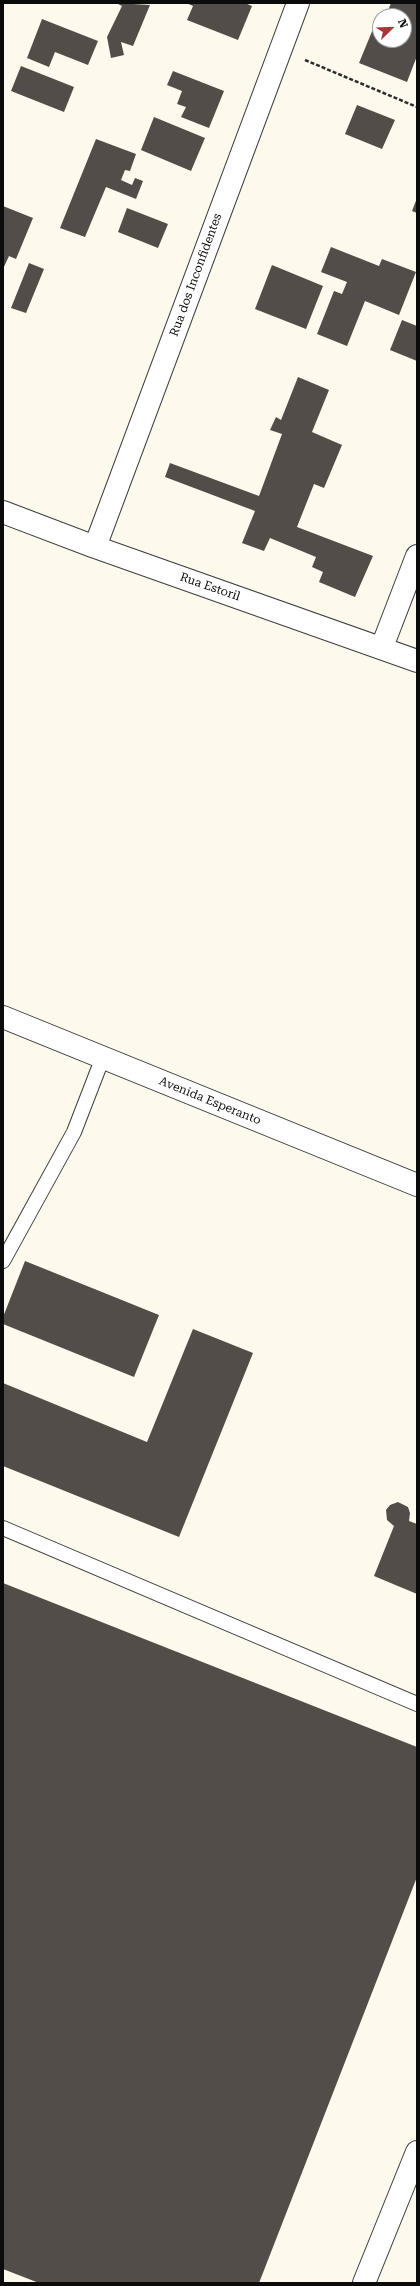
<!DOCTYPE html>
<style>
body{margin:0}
#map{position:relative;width:420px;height:2286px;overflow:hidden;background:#fdf9ec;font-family:"Roboto Serif",serif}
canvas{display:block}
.frame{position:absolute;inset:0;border:4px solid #0b0b0b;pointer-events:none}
.north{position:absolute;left:372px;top:8px;width:40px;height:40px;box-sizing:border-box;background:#fff;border:1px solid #9d9d9d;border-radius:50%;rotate:67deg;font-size:11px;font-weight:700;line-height:16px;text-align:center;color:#0b0b0b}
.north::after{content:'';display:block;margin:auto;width:14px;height:18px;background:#ac333a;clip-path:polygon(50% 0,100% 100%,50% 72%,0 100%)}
</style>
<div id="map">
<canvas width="420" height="2286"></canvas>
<div class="frame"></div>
<div class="north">N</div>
</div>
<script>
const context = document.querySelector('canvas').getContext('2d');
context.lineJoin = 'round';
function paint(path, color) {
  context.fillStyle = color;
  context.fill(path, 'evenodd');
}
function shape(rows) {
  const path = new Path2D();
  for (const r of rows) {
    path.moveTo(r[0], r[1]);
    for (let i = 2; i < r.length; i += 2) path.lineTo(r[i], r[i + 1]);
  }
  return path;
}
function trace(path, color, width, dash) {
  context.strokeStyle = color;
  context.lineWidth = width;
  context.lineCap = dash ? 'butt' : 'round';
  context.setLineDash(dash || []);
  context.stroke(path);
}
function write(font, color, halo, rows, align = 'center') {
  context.font = font + ' "Roboto Serif",serif';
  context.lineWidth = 4;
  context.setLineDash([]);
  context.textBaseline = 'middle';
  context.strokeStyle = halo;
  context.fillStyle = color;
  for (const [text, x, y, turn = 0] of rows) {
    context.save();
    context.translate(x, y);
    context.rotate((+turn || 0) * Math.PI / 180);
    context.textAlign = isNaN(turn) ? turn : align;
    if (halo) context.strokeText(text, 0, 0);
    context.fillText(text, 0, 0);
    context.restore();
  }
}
const building = shape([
 [116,3,150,5,133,46,121,42,124,55,111,58,107,37,122,6],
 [186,3,245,3,252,6,238,40,187,20,193,6],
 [391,3,417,3,417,56,407,82,359,63,373,29,380,32,380,40,404,40,404,16,386,16],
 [42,19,98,41,88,65,55,52,49,67,27,58],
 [21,66,74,87,64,112,11,91],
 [173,71,224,91,209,128,181,117,186,107,177,104,182,91,167,85],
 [357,105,395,120,382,149,345,134],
 [154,117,205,138,191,171,141,150],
 [96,139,136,154,130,171,125,170,121,180,132,185,135,178,143,181,136,199,106,187,85,237,60,228],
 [417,198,417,213,412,211],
 [3,206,33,218,16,259,9,256,3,269],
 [127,208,168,224,158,248,118,232],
 [331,247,379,266,382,259,416,272,399,315,365,301,347,346,317,334,334,291,342,294,347,282,321,272],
 [29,263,44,269,26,313,11,308],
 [272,265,323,286,306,329,255,309],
 [402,320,417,326,417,361,390,350],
 [298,377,329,390,312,432,342,445,324,488,314,484,297,527,373,556,355,597,319,582,323,572,312,567,316,557,270,538,264,551,242,543,255,511,165,477,170,463,259,496,282,434,270,430,276,417,281,420],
 [25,1261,159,1315,134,1377,3,1324,3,1317],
 [193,1329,253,1353,179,1537,3,1466,3,1383,147,1442],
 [398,1502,408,1507,410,1513,409,1521,417,1524,417,1594,374,1576,394,1526,387,1520,386,1510,390,1505],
 [3,1583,417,1747,417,1877,259,2283,39,2283,3,2269]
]);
const path = shape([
 [305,60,417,107]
]);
const lane = shape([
 [3,1261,74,1132,103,1057],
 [3,1528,417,1704]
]);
const street = shape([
 [3,512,95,547,417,661],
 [95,547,298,3],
 [382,647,417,556],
 [3,1017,417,1185],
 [364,2283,417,2152]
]);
const streetNames = [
 ["Rua dos Inconfidentes",196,275,-70],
 ["Rua Estoril",210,587,19],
 ["Avenida Esperanto",210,1101,22]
];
paint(building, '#534d49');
trace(lane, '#3e3e3e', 16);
trace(street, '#3e3e3e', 24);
trace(path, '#2d2d2d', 2.5, [4, 2]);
trace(lane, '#fff', 14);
trace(street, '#fff', 22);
write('12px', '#0b0b0b', '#fff', streetNames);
</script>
